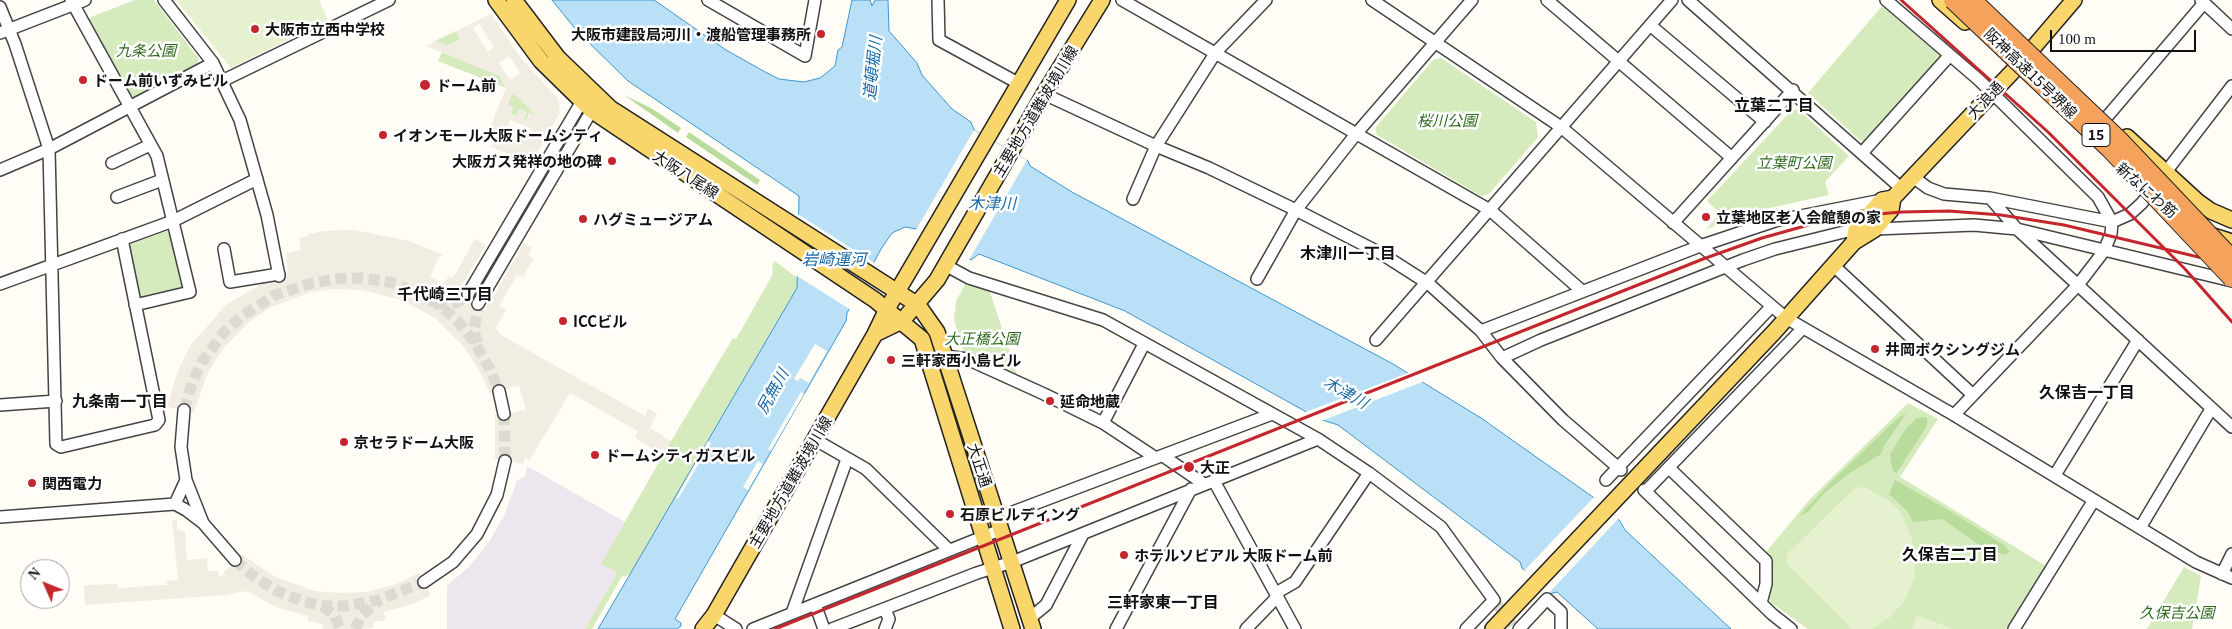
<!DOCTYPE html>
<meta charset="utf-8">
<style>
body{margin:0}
#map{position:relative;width:2232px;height:629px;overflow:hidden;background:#fffdf5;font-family:Georgia,serif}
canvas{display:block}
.north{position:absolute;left:20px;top:559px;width:50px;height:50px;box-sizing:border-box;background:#fff;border:1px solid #a0a0a0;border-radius:50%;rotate:314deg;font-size:14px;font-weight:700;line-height:20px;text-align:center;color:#111}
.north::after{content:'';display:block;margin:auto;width:18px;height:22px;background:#c4262e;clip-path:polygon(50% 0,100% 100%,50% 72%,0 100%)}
.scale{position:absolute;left:2050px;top:30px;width:146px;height:22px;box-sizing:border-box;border:2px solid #111;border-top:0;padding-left:6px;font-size:15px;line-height:18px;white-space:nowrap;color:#111;-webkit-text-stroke:4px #fff;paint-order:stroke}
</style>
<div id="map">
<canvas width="2232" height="629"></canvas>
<div class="north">N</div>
<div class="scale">100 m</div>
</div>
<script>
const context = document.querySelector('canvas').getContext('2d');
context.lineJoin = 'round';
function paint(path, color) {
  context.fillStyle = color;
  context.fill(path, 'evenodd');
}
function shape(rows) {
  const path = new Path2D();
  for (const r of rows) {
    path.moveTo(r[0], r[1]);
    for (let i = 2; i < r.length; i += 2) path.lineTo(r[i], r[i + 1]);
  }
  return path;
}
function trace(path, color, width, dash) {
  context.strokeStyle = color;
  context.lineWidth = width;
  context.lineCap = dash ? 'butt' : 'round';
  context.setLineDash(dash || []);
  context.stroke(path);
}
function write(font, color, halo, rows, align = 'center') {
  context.font = font + ' Georgia,"Noto Sans JP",serif';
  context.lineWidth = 5;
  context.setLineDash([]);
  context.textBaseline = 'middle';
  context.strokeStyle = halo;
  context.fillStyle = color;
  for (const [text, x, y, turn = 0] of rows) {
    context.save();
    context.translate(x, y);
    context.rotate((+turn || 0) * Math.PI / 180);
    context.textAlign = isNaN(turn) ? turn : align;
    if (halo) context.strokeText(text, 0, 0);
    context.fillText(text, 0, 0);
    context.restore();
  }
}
const industrial = shape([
 [527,466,625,522,602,564,616,572,616,575,585,629,447,629,447,585,469,567,489,542,505,514,517,480,525,477]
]);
const green = shape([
 [135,0,154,0,199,59,197,64,135,97,128,95,89,22,91,17],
 [1882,6,1942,57,1863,143,1808,93],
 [456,31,460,39,447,46,435,41],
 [442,52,500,76,506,88,438,61],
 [1441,58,1536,122,1538,137,1489,194,1481,196,1377,135,1375,128,1434,59],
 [512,94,517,96,537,116,529,113,526,120,524,119,527,112,519,109,516,116,511,114,513,107,507,105],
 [1798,109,1849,156,1825,182,1829,195,1769,208,1706,229,1720,213,1707,201,1792,110],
 [167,231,172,234,184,285,181,290,143,298,138,295,128,250,131,244],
 [775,261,797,278,797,288,631,573,625,577,622,576,592,629,585,629,616,575,616,572,601,564,671,441,733,338,736,339,773,274,772,264],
 [966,283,990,292,1018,377,965,356,954,320,956,301],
 [1908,403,1938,419,1900,477,2046,566,2006,629,1808,629,1770,602,1771,577,1766,552,1810,499],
 [2184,567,2201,576,2192,629,2147,629]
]);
const forest = shape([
 [624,95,651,108,681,128,678,133],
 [689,132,760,180,757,185,686,137],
 [1906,414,1884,446,1881,454,1850,473,1824,493,1808,512,1799,516,1833,480,1899,417],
 [1923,417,1927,418,1927,426,1896,474,1892,468,1890,454,1907,427,1917,418],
 [1895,480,1950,511,2004,545,2010,552,2005,555,1984,548,1942,519,1913,522,1908,512,1889,494]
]);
const pitch = shape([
 [176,0,319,0,328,20,231,68],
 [1865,487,1889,501,1900,511,1912,539,1915,557,1914,579,1904,602,1889,618,1872,629,1852,629,1787,564,1786,555,1855,488],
 [1917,615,1953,629,1912,629]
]);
const plaza = shape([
 [491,14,521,58,558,99,560,113,532,161,517,153,515,157,492,147,493,139,489,130,506,88,500,76,426,46,435,41,447,46,460,39,456,31],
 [479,24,494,47,488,52,473,28],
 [509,56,520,73,510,80,499,63],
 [512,94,517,96,537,116,529,113,526,120,524,119,527,112,519,109,516,116,511,114,513,107,507,104],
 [510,120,532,129,527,141,505,133],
 [354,230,409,241,443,255,439,257,430,276,443,284,449,276,453,278,475,239,486,245,460,288,485,311,524,243,532,247,528,255,534,258,523,277,517,275,499,306,506,310,496,328,501,335,645,416,648,408,657,414,654,419,651,419,654,421,650,428,671,441,663,455,635,438,638,431,570,393,529,461,525,458,524,464,495,459,495,415,526,410,519,385,490,394,478,368,464,347,435,318,402,300,362,290,334,289,311,292,269,308,249,322,223,349,208,372,194,412,167,407,177,373,190,346,226,305,261,284,288,273,286,253,301,250,299,238,308,236,308,234,324,231],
 [172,520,177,520,177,529,185,532,187,560,207,558,208,571,218,571,219,576,225,575,223,573,241,554,275,577,315,591,340,593,366,592,394,585,419,573,431,595,413,604,384,612,386,620,373,622,373,628,358,629,323,629,322,624,308,621,308,616,276,607,247,591,225,595,85,605,84,585,117,584,118,588,167,585,167,581,178,580]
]);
const water = shape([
 [552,0,654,0,726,50,767,73,779,79,804,82,820,78,835,66,838,50,842,47,852,0,870,0,872,6,875,0,888,0,889,31,917,63,922,75,952,109,971,122,974,130,1028,161,1030,166,1072,192,1393,364,1481,418,1607,507,1620,521,1625,530,1731,629,1598,629,1557,592,1549,594,1522,568,1520,562,1338,425,1319,419,1125,311,979,254,971,260,916,229,905,227,892,233,881,249,847,313,846,321,675,619,681,623,681,626,677,629,598,629,797,288,799,196,628,81,577,31,552,0]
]);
const pier = shape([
 [974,130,1027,160,969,260,916,230],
 [796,213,876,264,851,310,794,274],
 [815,344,827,351,809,383,800,378,798,381,794,379],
 [1411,372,1425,381,1321,421,1303,413],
 [801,392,804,394,771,451,768,449],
 [708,441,711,443,678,499,676,498],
 [758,461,763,464,748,490,743,487],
 [1595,496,1620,517,1547,595,1523,572]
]);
const minorTunnel = shape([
 [436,303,447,305,458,302,468,294],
 [478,343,474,332,478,304],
 [184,410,192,383,202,362,225,331,242,316,275,295,312,283,336,279,361,278,389,282,414,291,436,303,457,320,475,343,490,369,499,391],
 [504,414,505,461],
 [235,560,252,575,277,591,302,601,323,606,344,606,379,600,424,582],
 [1496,603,1514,627],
 [323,606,335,616,340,629],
 [355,629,362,615,378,601]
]);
const minor = shape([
 [71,0,157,156,190,292,135,305],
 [164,0,213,63,240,120,267,215,279,276],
 [708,0,805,56,815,0],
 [938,0,939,40,1018,83],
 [1122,0,1490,210,1582,291],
 [1372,0,1561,127,1786,318,1954,415,2196,562,2232,578],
 [1547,0,1732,158],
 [1688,0,1902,189],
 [1886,0,1979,80,2098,197,2112,222,2111,234,2104,251,2078,285,1954,415],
 [2201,0,2232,29],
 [0,7,15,44,49,149,56,444,61,447,155,425,159,420,122,239],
 [1650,25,1765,122],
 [0,33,85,0],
 [222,81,389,0],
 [1044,94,1156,146,1209,168,1296,210,1382,254,1429,284,1481,331,1502,358,1563,420,1621,470],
 [2106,118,2204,3],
 [1862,153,1950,55],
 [112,163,150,145],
 [0,170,49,149,213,63],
 [1913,177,1928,188,1944,194,1990,198,2112,222,2130,214,2142,203,2232,86],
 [117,197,162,180],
 [1990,198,2017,229,2232,427],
 [1133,199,1156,146,1216,52,1266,0],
 [1673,223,1793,90],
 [1875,229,1974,225,2017,229,2232,281],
 [224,249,230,282,279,274],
 [945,265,969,278,1103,320,1318,439,1369,473,1441,527,1494,600,1466,629],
 [1834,266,1973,395],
 [1257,279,1296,210,1356,134,1472,0],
 [0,284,173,221,257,179],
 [468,294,585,96],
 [478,304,595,105],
 [1481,331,1700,246,1775,221,1882,200],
 [1376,340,1672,0],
 [946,356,967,359,1044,394,1103,423,1156,458],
 [1502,358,1541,340,1743,260,1775,249,1856,229],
 [499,391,504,414],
 [0,405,56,401],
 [184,410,181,447,186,480,203,523,235,560],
 [1103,423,1144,344],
 [814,439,866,469,949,550],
 [1163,456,1204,484],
 [1669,468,1766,561,1766,584,1761,603],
 [2055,475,2138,340],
 [1606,480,1771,307],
 [1214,481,1295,629],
 [1644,490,1772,614,1791,629],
 [1646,491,1803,328],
 [175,504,186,480],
 [0,517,175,504,186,510,203,523],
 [997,518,1272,414],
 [2140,528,2211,409],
 [2222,574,2232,554],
 [424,582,453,562,477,534,497,495,505,461],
 [1276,593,1295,582,1369,473],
 [815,604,824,629],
 [792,613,847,459],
 [714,615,736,629],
 [1030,618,1046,605,1083,534],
 [753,629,1000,530],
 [832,629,977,573,1012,562,1318,439],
 [885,629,889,619,885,609],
 [1116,629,1191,489],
 [1246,629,1278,596],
 [1519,629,1547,599,1561,612,1561,629],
 [2014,629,2094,500]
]);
const major = shape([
 [496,0,541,61,591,110,875,300,922,339,1012,629],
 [514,0,558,58,610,108,918,305,937,332,1033,629],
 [1940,0,1965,22],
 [2127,137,2197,201,2211,211,2232,220],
 [2207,234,2232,242],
 [1854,242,1856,229,1882,200,1893,198],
 [875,334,902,321,937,280,1044,94,1102,0],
 [703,629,714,615,875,334,887,309,1068,0],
 [1493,629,1775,331,1854,242,1875,229,1891,210,1893,198,2015,69,2074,0]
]);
const rail = shape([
 [1901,0,2048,132,2185,269,2232,322],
 [775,629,1703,259,1762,238,1812,224,1853,216,1902,212,1949,211,2001,215,2064,225,2232,265]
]);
const highwayBridge = shape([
 [1953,0,2110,149,2232,278],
 [1972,0,2119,140,2232,259]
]);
const markers = [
 [255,29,5,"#c4262e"],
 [821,34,5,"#c4262e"],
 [83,80,5,"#c4262e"],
 [425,85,6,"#c4262e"],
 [383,135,5,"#c4262e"],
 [612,161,5,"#c4262e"],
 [1706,217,5,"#c4262e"],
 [583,219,5,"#c4262e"],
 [563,321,5,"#c4262e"],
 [1875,349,5,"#c4262e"],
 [891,360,5,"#c4262e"],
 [1050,401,5,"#c4262e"],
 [344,442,5,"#c4262e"],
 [595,455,5,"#c4262e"],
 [1189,467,6,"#c4262e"],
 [32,483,5,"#c4262e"],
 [950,514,5,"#c4262e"],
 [1124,555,5,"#c4262e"]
];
const shields = [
 [2096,135,28]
];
const shieldNames = [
 ["15",2096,135]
];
const poiNames = [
 ["大阪市立西中学校",265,29],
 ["大阪市建設局河川・渡船管理事務所",811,34,"right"],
 ["ドーム前いずみビル",93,80],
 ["ドーム前",436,85],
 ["イオンモール大阪ドームシティ",393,135],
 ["大阪ガス発祥の地の碑",602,161,"right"],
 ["立葉地区老人会館憩の家",1716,217],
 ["ハグミュージアム",593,219],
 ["ICCビル",573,321],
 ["井岡ボクシングジム",1885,349],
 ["三軒家西小島ビル",901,360],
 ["延命地蔵",1060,401],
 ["京セラドーム大阪",354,442],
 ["ドームシティガスビル",605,455],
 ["大正",1200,467],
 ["関西電力",42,483],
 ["石原ビルディング",960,514],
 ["ホテルソビアル 大阪ドーム前",1134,555]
];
const parkNames = [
 ["九条公園",146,50],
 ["桜川公園",1447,120],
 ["立葉町公園",1794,162],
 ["大正橋公園",982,338],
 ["久保吉公園",2177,612]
];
const streetNames = [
 ["阪神高速15号堺線",2031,73,44],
 ["大浪通",1985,100,-47],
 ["主要地方道難波境川線",1035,111,-59],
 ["大阪八尾線",686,174,33],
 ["新なにわ筋",2147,190,41],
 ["大正通",980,465,72],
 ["主要地方道難波境川線",790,482,-60]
];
const waterNames = [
 ["道頓堀川",872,68,-84],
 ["木津川",992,203],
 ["岩崎運河",834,259],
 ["尻無川",772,391,-61],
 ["木津川",1346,392,30]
];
const neighbourhoodNames = [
 ["立葉二丁目",1774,105],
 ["木津川一丁目",1348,253],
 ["千代崎三丁目",445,294],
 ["久保吉一丁目",2087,392],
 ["九条南一丁目",120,401],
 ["久保吉二丁目",1950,554],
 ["三軒家東一丁目",1163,602]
];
paint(industrial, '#eee6ef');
paint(green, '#d5ebbd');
paint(forest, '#b9dc9c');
paint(pitch, '#e6f2cf');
paint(plaza, '#f1ede2');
paint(water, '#b9e0f7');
trace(water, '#3f96cf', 1);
paint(pier, '#fffdf5');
trace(minorTunnel, '#dbdad3', 11, [11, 5.5]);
trace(minor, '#444', 14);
trace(major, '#222', 18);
trace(minor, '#fff', 11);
trace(major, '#f9d66b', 15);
trace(rail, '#c4262e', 3);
trace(highwayBridge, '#222', 20, []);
trace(highwayBridge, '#f5a25d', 18);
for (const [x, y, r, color] of markers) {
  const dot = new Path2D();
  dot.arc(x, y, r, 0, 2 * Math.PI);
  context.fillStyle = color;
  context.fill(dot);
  trace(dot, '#fff', 2);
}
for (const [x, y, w] of shields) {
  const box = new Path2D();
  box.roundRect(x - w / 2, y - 11.5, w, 23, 4);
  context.fillStyle = '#fff';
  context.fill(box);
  trace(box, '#111', 1);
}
write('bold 14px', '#111', null, shieldNames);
write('bold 15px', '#111', '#fff', poiNames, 'left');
write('italic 15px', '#2f6b1f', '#fff', parkNames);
write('15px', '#111', '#fff', streetNames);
write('italic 16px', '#1768a6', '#fff', waterNames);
write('bold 16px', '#111', '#fff', neighbourhoodNames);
</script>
